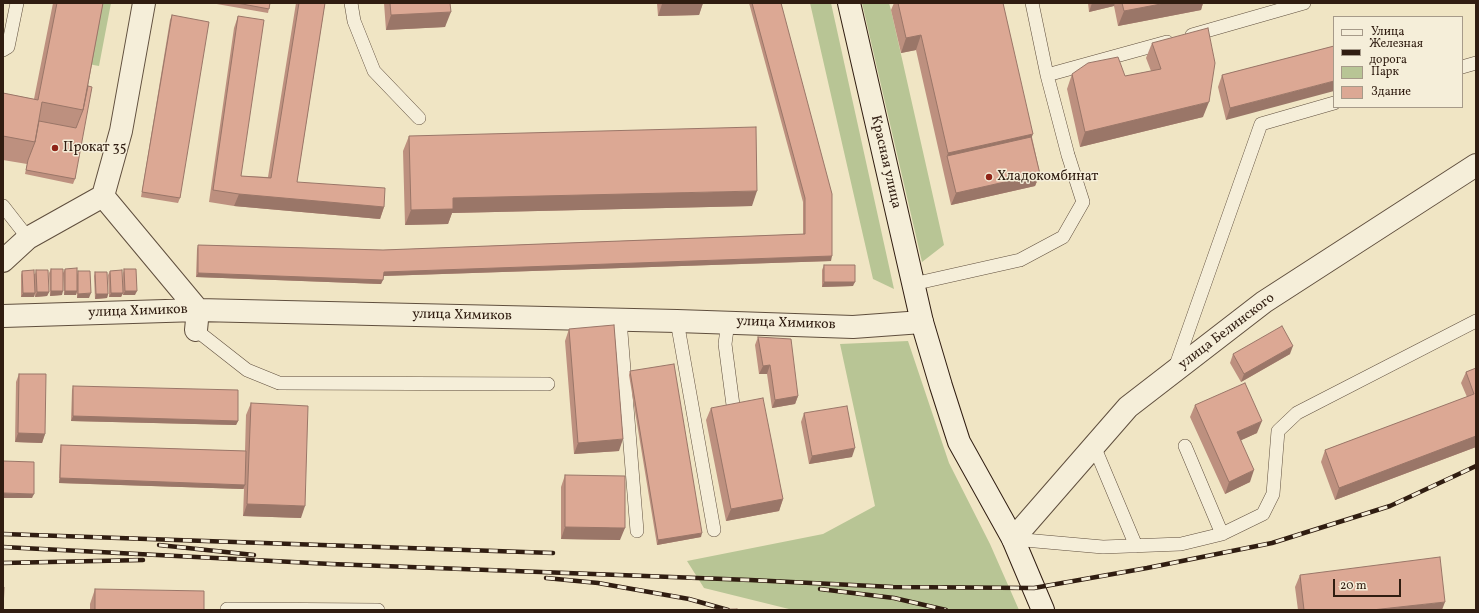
<!DOCTYPE html>
<meta charset="utf-8">
<style>
body{margin:0}
#map{position:relative;width:1479px;height:613px;overflow:hidden;background:#f0e5c4;font-family:Vollkorn,serif}
canvas{display:block}
.frame{position:absolute;inset:0;border:4px solid #301d11;pointer-events:none}
.legend{position:absolute;left:1333px;top:16px;width:130px;height:92px;box-sizing:border-box;background:#f5eed9;border:1px solid #a69a89;margin:0;padding:5px 7px;list-style:none;font-size:12px;color:#301d11}
.legend li{display:flex;align-items:center;gap:8px;height:20px}
.legend b{width:20px;border:1px solid #a69a89}
.scale{position:absolute;left:1333px;top:579px;width:68px;height:18px;box-sizing:border-box;border:2px solid #301d11;border-top:0;padding-left:5px;font-size:12px;line-height:14px;white-space:nowrap;color:#301d11;-webkit-text-stroke:3px #f5eed9;paint-order:stroke}
</style>
<div id="map">
<canvas width="1479" height="613"></canvas>
<div class="frame"></div>
<ul class="legend">
<li><b style="height:5px;background:#f5eed9"></b>Улица</li>
<li><b style="height:5px;background:#301d11"></b>Железная дорога</li>
<li><b style="height:11px;background:#b8c595"></b>Парк</li>
<li><b style="height:11px;background:#dca894"></b>Здание</li>
</ul>
<div class="scale">20 m</div>
</div>
<script>
const context = document.querySelector('canvas').getContext('2d');
context.lineJoin = 'round';
function paint(path, color) {
  context.fillStyle = color;
  context.fill(path, 'evenodd');
}
function shape(rows) {
  const path = new Path2D();
  for (const r of rows) {
    path.moveTo(r[0], r[1]);
    for (let i = 2; i < r.length; i += 2) path.lineTo(r[i], r[i + 1]);
  }
  return path;
}
function trace(path, color, width, dash) {
  context.strokeStyle = color;
  context.lineWidth = width;
  context.lineCap = dash ? 'butt' : 'round';
  context.setLineDash(dash || []);
  context.stroke(path);
}
function write(font, color, halo, rows, align = 'center') {
  context.font = font + ' Vollkorn,serif';
  context.lineWidth = 3;
  context.setLineDash([]);
  context.textBaseline = 'middle';
  context.strokeStyle = halo;
  context.fillStyle = color;
  for (const [text, x, y, turn = 0] of rows) {
    context.save();
    context.translate(x, y);
    context.rotate((+turn || 0) * Math.PI / 180);
    context.textAlign = isNaN(turn) ? turn : align;
    if (halo) context.strokeText(text, 0, 0);
    context.fillText(text, 0, 0);
    context.restore();
  }
}
const green = shape([
 [99,3,111,3,99,66,88,64],
 [810,3,831,3,894,289,873,279],
 [862,3,889,3,891,10,944,245,922,262],
 [908,341,949,463,990,544,1019,610,793,610,704,588,687,561,823,534,875,506,840,344]
]);
const lane = shape([
 [351,3,354,21,374,71,419,118],
 [1192,35,1304,3],
 [3,50,8,47,17,3],
 [1462,67,1476,63],
 [1047,75,1167,42],
 [3,206,28,238],
 [913,284,1020,260,1063,237,1083,202,1068,155,1047,75,1032,3],
 [620,320,637,531],
 [677,321,714,530],
 [728,322,725,344,733,405],
 [196,330,247,370,279,383,548,384],
 [1175,368,1261,124,1334,103],
 [1094,446,1136,546],
 [1222,534,1263,514,1273,494,1278,431,1297,413,1476,321],
 [1013,539,1103,547,1181,544,1222,534,1185,446],
 [227,610,227,609,378,610]
]);
const street = shape([
 [103,196,198,310,196,330],
 [3,261,28,238,103,196,121,131,144,3],
 [3,316,198,310,677,321,853,327,922,322],
 [1013,539,1128,407,1264,302,1476,165]
]);
const secondary = shape([
 [849,3,922,322,941,386,959,442,1013,539,1043,610]
]);
const rail = shape([
 [3,534,553,553],
 [159,545,254,555],
 [3,547,331,564,750,580,893,587,1034,588,1147,568,1272,543,1390,506,1476,466],
 [3,563,143,560],
 [546,578,598,583,689,599,728,610],
 [820,589,894,598,946,610]
]);
const wall = shape([
 [53,3,103,3,88,86,75,179,73,184,25,174,27,164,3,160,3,93,34,99],
 [211,3,270,3,268,13],
 [296,3,325,3,297,182,384,207,380,219,234,206,209,202,234,28,238,16,241,176,268,177],
 [384,3,450,3,445,27,386,30],
 [657,3,703,3,699,15,658,16],
 [749,3,781,3,831,261,383,276,381,284,196,277,197,249,198,245,383,250,803,234,803,202],
 [894,3,1003,3,1040,174,1035,186,951,205,916,50,901,53,891,10],
 [1088,3,1203,3,1201,10,1118,26,1114,6,1089,12],
 [172,15,180,198,178,203,141,197,170,20],
 [1152,43,1203,117,1080,147,1067,89,1072,74,1125,76,1151,71,1146,58],
 [1334,46,1226,120,1218,87,1222,75],
 [409,136,752,206,452,213,448,224,405,225,403,151],
 [824,265,853,286,822,287,822,270],
 [51,269,62,295,50,296,49,273],
 [65,269,77,275,78,271,89,298,77,298,77,292,76,295,64,295,63,273],
 [124,269,135,295,123,295,123,273],
 [36,270,49,292,47,296,35,297,35,293,34,297,21,297,21,275,22,271,35,274],
 [110,271,123,293,121,297,109,297,108,275],
 [95,272,108,294,107,298,95,299,94,276],
 [569,329,619,451,574,454,565,341],
 [758,337,798,396,795,404,772,408,767,374,759,374,755,345],
 [1233,354,1290,354,1241,382,1230,363],
 [1476,368,1476,447,1335,500,1321,462,1325,450,1467,397,1461,383,1466,372],
 [630,371,701,537,657,545,629,375],
 [19,374,45,434,42,443,15,442,16,382],
 [73,386,238,421,236,425,71,421,72,390],
 [251,403,301,518,243,516,244,489,59,483,60,449,61,445,245,451,246,415],
 [1195,405,1257,433,1241,440,1250,482,1225,494,1190,417],
 [711,408,783,499,779,511,726,521,706,420],
 [804,413,852,457,809,464,801,422],
 [565,475,620,540,561,539,561,487],
 [1300,575,1442,610,1298,610,1295,587],
 [95,589,204,610,90,610,90,604]
]);
const shadedWall = shape([
 [703,3,699,15,658,16,662,4],
 [1092,3,1115,3,1114,6,1089,12],
 [1166,3,1203,3,1201,10,1118,26,1124,11],
 [451,12,445,27,386,30,391,15],
 [921,35,916,50,901,53,906,38],
 [1334,81,1334,91,1226,120,1230,108],
 [1209,102,1203,117,1080,147,1085,132],
 [1033,134,1027,149,947,156,948,153],
 [1040,174,1035,186,951,205,956,193],
 [757,191,752,206,452,213,448,224,405,225,411,210,453,198],
 [239,194,384,207,380,219,234,206],
 [832,256,831,261,382,276,384,272],
 [198,273,383,280,381,284,196,277],
 [824,282,855,282,853,286,822,287],
 [51,291,63,291,62,295,50,296],
 [65,291,77,291,76,295,64,295],
 [125,291,137,291,135,295,123,295],
 [37,292,49,292,47,296,35,297],
 [23,293,35,293,34,297,21,297],
 [91,293,89,298,77,298,78,294],
 [111,293,123,293,121,297,109,297],
 [96,294,108,294,107,298,95,299],
 [1293,346,1290,354,1241,382,1244,374],
 [770,365,767,374,759,374,763,366],
 [798,396,795,404,772,408,775,400],
 [73,416,238,421,236,425,71,421],
 [1262,421,1257,433,1233,444,1237,432],
 [18,433,45,434,42,443,15,442],
 [1476,436,1476,447,1335,500,1339,488],
 [623,439,619,451,574,454,578,443],
 [855,448,852,457,809,464,812,456],
 [1254,470,1250,482,1225,494,1229,482],
 [60,478,245,485,243,489,59,483],
 [3,493,34,494,32,498,3,498],
 [783,499,779,511,726,521,731,509],
 [247,504,305,506,301,518,243,516],
 [565,527,625,528,620,540,561,539],
 [702,533,701,537,657,545,658,540],
 [1445,602,1442,610,1372,610]
]);
const building = shape([
 [57,3,103,3,83,110,42,102,35,142,3,136,3,93,38,100,57,3],
 [237,3,270,3,269,9,237,3],
 [299,3,325,3,297,182,385,188,384,207,239,194,213,190,238,16,264,20,241,176,271,178,299,3],
 [390,3,450,3,451,12,391,15,390,3],
 [662,3,703,3,662,4,662,3],
 [752,3,781,3,832,194,832,256,384,272,383,280,198,273,198,245,383,250,805,234,805,198,752,3],
 [898,3,1003,3,1033,134,948,153,921,35,906,38,898,3],
 [1122,3,1166,3,1124,11,1122,3],
 [172,15,209,22,180,198,142,192,172,15],
 [1208,28,1215,63,1209,102,1085,132,1072,74,1088,63,1118,57,1125,76,1161,69,1152,43,1208,28],
 [1334,46,1334,81,1230,108,1222,75,1334,46],
 [88,86,92,87,75,179,26,170,28,160,35,142,39,121,76,128,83,110,88,86],
 [756,127,757,191,453,198,453,209,411,210,409,136,756,127],
 [1031,137,1040,174,956,193,947,156,1031,137],
 [824,265,855,265,855,282,824,282,824,265],
 [77,268,77,291,65,291,65,269,77,268],
 [51,269,63,269,63,291,51,291,51,269],
 [124,269,136,269,137,291,125,291,124,269],
 [34,270,35,293,23,293,22,271,34,270],
 [36,270,48,270,49,292,37,292,36,270],
 [122,270,123,293,111,293,110,271,122,270],
 [78,271,90,271,91,293,78,294,78,271],
 [95,272,107,272,108,294,96,294,95,272],
 [614,325,623,439,578,443,569,329,614,325],
 [1282,326,1293,346,1244,374,1233,354,1282,326],
 [758,337,791,339,798,396,775,400,770,365,763,366,758,337],
 [674,364,702,533,658,540,630,371,674,364],
 [1476,368,1476,436,1339,488,1325,450,1474,394,1466,372,1476,368],
 [19,374,46,374,45,434,18,433,19,374],
 [1245,383,1262,421,1237,432,1254,470,1229,482,1195,405,1245,383],
 [73,386,238,390,238,421,73,416,73,386],
 [763,398,783,499,731,509,711,408,763,398],
 [251,403,308,406,305,506,247,504,251,403],
 [847,406,855,448,812,456,804,413,847,406],
 [61,445,246,451,245,485,60,478,61,445],
 [3,461,34,462,34,494,3,493,3,461],
 [565,475,625,476,625,528,565,527,565,475],
 [1440,557,1445,602,1372,610,1304,610,1300,575,1440,557],
 [3,587,4,587,3,610,3,587],
 [95,589,204,591,204,610,95,610,95,589],
 [737,609,737,610,687,610,737,609]
]);
const markers = [
 [55,148,4,"#8f2418"],
 [989,177,4,"#8f2418"]
];
const poiNames = [
 ["Прокат 35",63,148],
 ["Хладокомбинат",997,177]
];
const streetNames = [
 ["Красная улица",885,162,77],
 ["улица Химиков",138,312,-2],
 ["улица Химиков",462,316,1],
 ["улица Химиков",786,324,2],
 ["улица Белинского",1227,332,-37]
];
paint(green, '#b8c595');
trace(lane, '#604f3e', 14);
trace(street, '#604f3e', 24);
trace(secondary, '#301d11', 24);
trace(lane, '#f5eed9', 13);
trace(street, '#f5eed9', 22);
trace(secondary, '#f5eed9', 22);
trace(rail, '#301d11', 4.5);
trace(rail, '#f5eed9', 3, [9]);
paint(wall, '#bd907f');
paint(shadedWall, '#9a7668');
paint(building, '#dca894');
trace(building, '#9a7668', 1);
for (const [x, y, r, color] of markers) {
  const dot = new Path2D();
  dot.arc(x, y, r, 0, 2 * Math.PI);
  context.fillStyle = color;
  context.fill(dot);
  trace(dot, '#f5eed9', 1.5);
}
write('14px', '#301d11', '#f5eed9', poiNames, 'left');
write('14px', '#301d11', '#f5eed9', streetNames);
</script>
